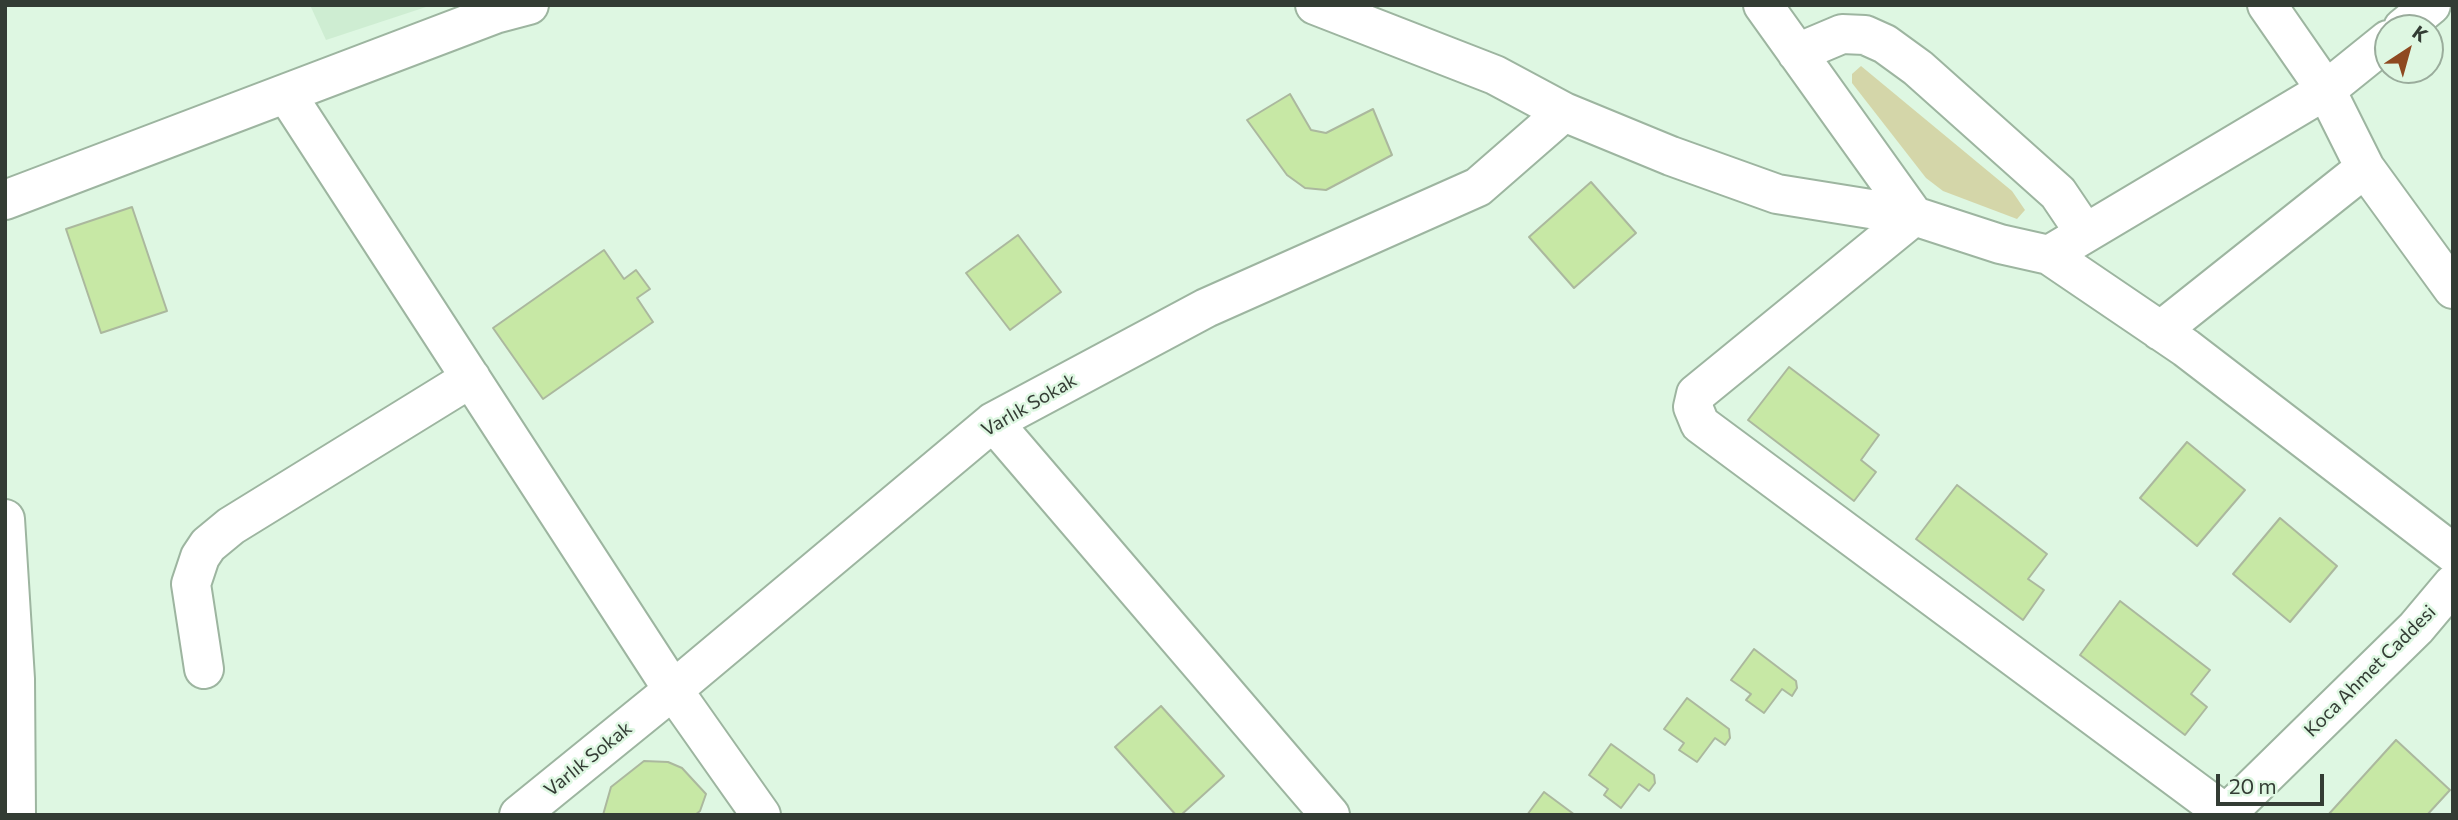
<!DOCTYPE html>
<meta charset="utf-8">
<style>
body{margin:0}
#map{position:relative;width:2458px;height:820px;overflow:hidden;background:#def7e2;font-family:Commissioner,sans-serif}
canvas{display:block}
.frame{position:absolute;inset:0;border:7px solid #333c34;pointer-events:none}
.north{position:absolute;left:2374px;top:14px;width:70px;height:70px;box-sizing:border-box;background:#def7e2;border:2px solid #9aac9c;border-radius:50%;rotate:36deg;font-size:19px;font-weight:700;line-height:28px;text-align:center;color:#333c34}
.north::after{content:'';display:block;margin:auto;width:24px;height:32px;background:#8e4920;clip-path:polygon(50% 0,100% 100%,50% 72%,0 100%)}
.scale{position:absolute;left:2216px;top:774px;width:108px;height:32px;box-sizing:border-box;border:4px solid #333c34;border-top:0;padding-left:9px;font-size:21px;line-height:24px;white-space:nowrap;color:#333c34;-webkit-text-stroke:5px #def7e2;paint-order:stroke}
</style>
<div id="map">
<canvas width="2458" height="820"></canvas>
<div class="frame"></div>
<div class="north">K</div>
<div class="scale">20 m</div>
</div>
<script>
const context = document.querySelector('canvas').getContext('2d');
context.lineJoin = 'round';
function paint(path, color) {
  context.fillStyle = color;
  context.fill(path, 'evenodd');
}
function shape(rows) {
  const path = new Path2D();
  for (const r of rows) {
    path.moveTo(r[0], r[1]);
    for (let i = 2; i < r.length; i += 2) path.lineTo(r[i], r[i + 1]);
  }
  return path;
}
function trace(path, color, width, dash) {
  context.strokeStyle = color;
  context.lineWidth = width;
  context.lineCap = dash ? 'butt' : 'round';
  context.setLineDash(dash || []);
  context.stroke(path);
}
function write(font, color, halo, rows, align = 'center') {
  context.font = font + ' Commissioner,sans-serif';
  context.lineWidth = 5;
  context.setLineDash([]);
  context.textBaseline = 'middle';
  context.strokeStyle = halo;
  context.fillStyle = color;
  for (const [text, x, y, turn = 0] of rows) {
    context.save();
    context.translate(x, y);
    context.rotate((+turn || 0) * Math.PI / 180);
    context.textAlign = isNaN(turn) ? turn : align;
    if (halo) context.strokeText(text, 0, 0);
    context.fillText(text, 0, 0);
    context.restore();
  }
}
const built = shape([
 [310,5,432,5,326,40]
]);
const green = shape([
 [1861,66,2012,191,2025,210,2017,219,1943,191,1926,178,1852,83,1852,74]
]);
const building = shape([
 [1290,94,1311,130,1326,133,1373,109,1392,155,1326,190,1305,188,1287,175,1247,120,1290,94],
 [1591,182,1636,233,1574,288,1529,237,1591,182],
 [132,207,167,311,101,333,66,229,132,207],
 [1018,235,1061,292,1010,330,966,273,1018,235],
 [604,250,624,279,636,270,650,289,637,298,653,322,543,399,493,328,604,250],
 [1789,367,1879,435,1861,460,1876,472,1854,501,1748,420,1789,367],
 [2187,442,2245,490,2197,546,2140,498,2187,442],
 [1957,485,2047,554,2028,579,2044,590,2023,620,1916,539,1957,485],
 [2280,518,2337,566,2290,622,2233,574,2280,518],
 [2120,601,2210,670,2191,694,2207,707,2185,735,2080,655,2120,601],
 [1754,649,1796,681,1797,688,1792,696,1782,689,1764,713,1746,700,1751,694,1731,680,1754,649],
 [1687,698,1729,729,1730,738,1725,745,1715,738,1697,762,1679,750,1684,743,1664,729,1687,698],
 [1161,706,1224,776,1181,815,1176,815,1115,747,1161,706],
 [2396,740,2450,790,2427,815,2328,815,2396,740],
 [1611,744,1654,775,1655,783,1649,791,1639,784,1621,808,1604,795,1608,789,1589,775,1611,744],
 [644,761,668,762,682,768,706,794,700,811,695,815,603,815,611,787,644,761],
 [1544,792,1575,815,1527,815,1544,792]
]);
const minor = shape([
 [1315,5,1495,75,1564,112,1671,156,1777,194,1914,216,2000,244,2049,255,2186,348,2453,553],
 [1763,5,1914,216,1696,394,1693,407,1700,424,2226,814],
 [2267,5,2326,90,2365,168,2453,289],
 [2403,28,2431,5],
 [1797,53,1842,34,1865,35,1885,44,1918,68,2058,193,2085,233],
 [287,95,673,690,761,815],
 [5,200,495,14,529,5],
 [2049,255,2326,90,2388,40],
 [2160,331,2365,168],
 [993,422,1330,815],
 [204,669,191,584,200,557,208,545,231,526,471,378],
 [519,815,673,690,993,422,1206,308,1478,187,1564,112],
 [2225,815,2416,628,2453,584]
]);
const major = shape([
 [5,519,15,679,16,815]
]);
const streetNames = [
 ["Varlık Sokak",1029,405,-30],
 ["Koca Ahmet Caddesi",2370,671,-45],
 ["Varlık Sokak",588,759,-39]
];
paint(built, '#ceedd2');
paint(green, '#d4d6a9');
paint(building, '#c7e8a5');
trace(building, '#abb89e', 2);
trace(minor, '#9db5a0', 42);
trace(major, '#9db5a0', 42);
trace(minor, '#fff', 38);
trace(major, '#fff', 38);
write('19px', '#333c34', '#def7e2', streetNames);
</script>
